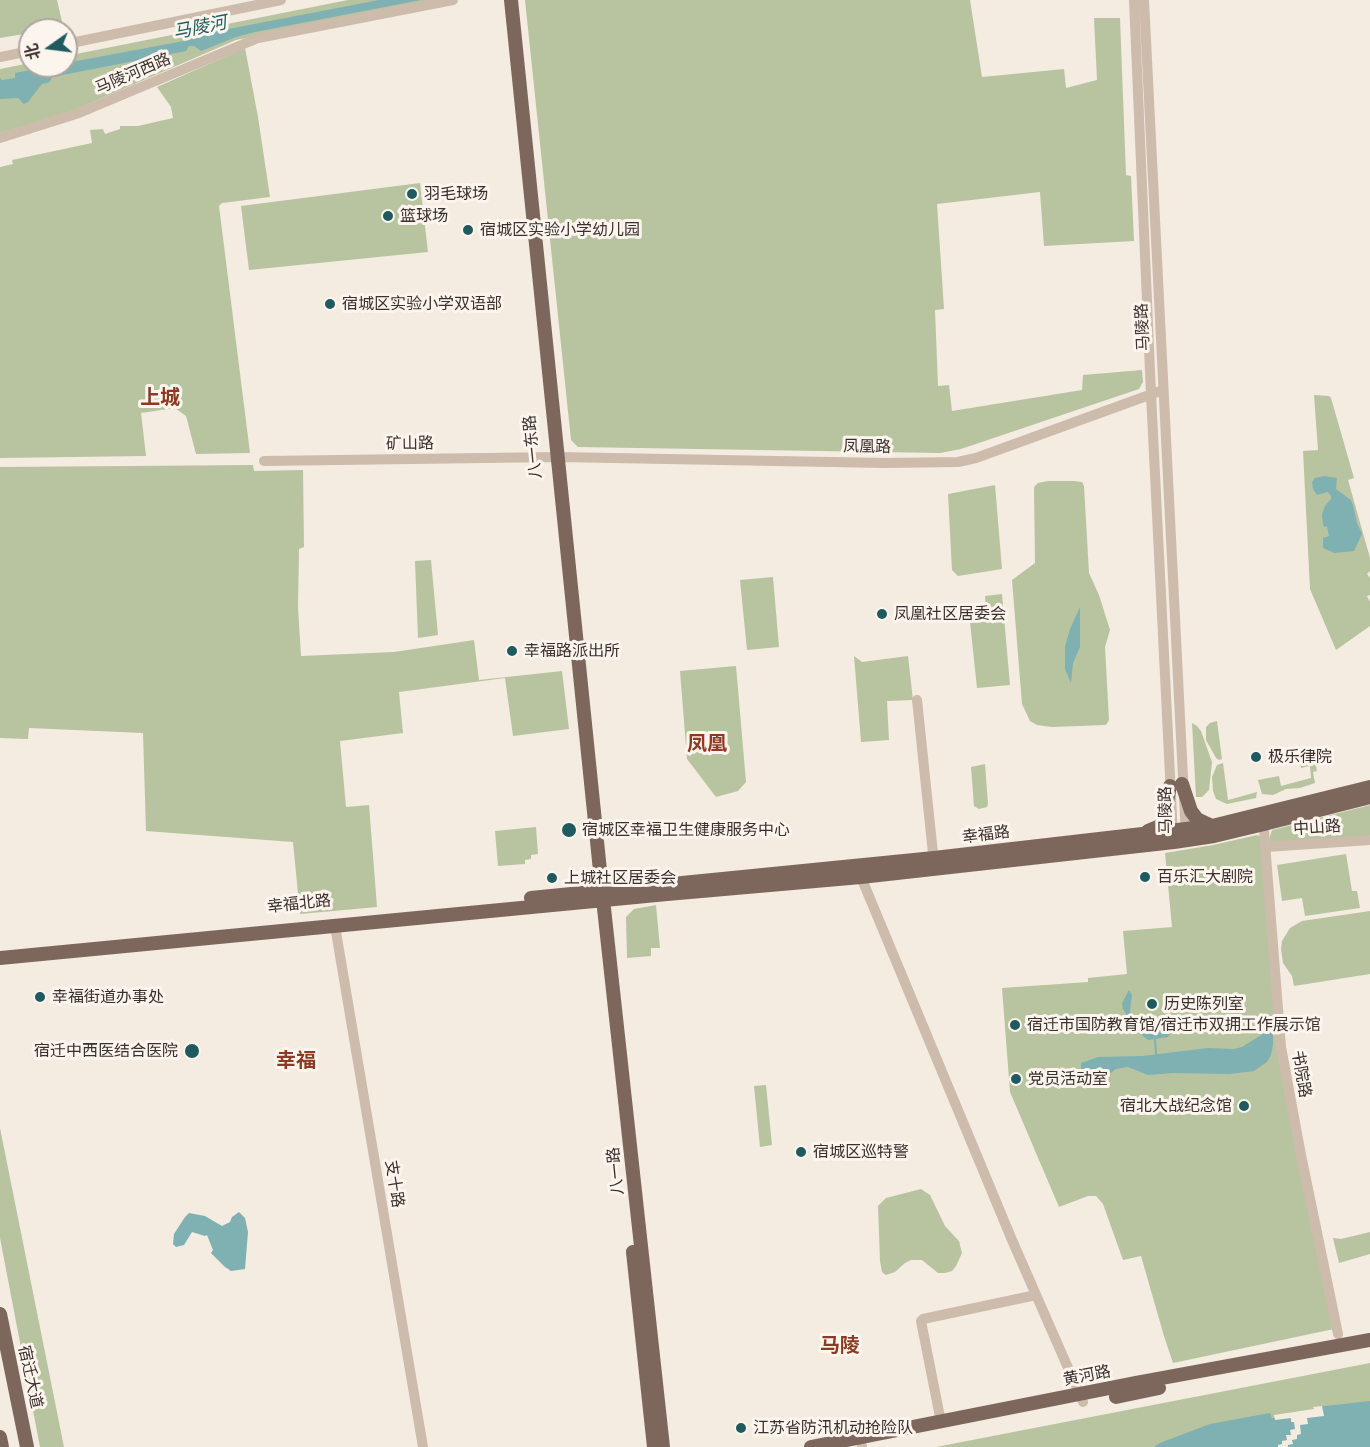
<!DOCTYPE html>
<meta charset="utf-8">
<style>
body{margin:0}
#map{position:relative;width:1370px;height:1447px;overflow:hidden;background:#f4ebe1;font-family:"PT Sans","Noto Sans SC",sans-serif}
canvas{display:block}
.north{position:absolute;left:18px;top:18px;width:60px;height:60px;box-sizing:border-box;background:#fbf5ee;border:2px solid #aea6a0;border-radius:50%;rotate:256deg;font-size:16px;font-weight:700;line-height:24px;text-align:center;color:#3b302b}
.north::after{content:'';display:block;margin:auto;width:21px;height:27px;background:#1f5a5e;clip-path:polygon(50% 0,100% 100%,50% 72%,0 100%)}
</style>
<div id="map">
<canvas width="1370" height="1447"></canvas>
<div class="north">北</div>
</div>
<script>
const context = document.querySelector('canvas').getContext('2d');
context.lineJoin = 'round';
function paint(path, color) {
  context.fillStyle = color;
  context.fill(path, 'evenodd');
}
function shape(rows) {
  const path = new Path2D();
  for (const r of rows) {
    path.moveTo(r[0], r[1]);
    for (let i = 2; i < r.length; i += 2) path.lineTo(r[i], r[i + 1]);
  }
  return path;
}
function trace(path, color, width, dash) {
  context.strokeStyle = color;
  context.lineWidth = width;
  context.lineCap = dash ? 'butt' : 'round';
  context.setLineDash(dash || []);
  context.stroke(path);
}
function write(font, color, halo, rows, align = 'center') {
  context.font = font + ' "PT Sans","Noto Sans SC",sans-serif';
  context.lineWidth = 6;
  context.setLineDash([]);
  context.textBaseline = 'middle';
  context.strokeStyle = halo;
  context.fillStyle = color;
  for (const [text, x, y, turn = 0] of rows) {
    context.save();
    context.translate(x, y);
    context.rotate((+turn || 0) * Math.PI / 180);
    context.textAlign = isNaN(turn) ? turn : align;
    if (halo) context.strokeText(text, 0, 0);
    context.fillText(text, 0, 0);
    context.restore();
  }
}
const green = shape([
 [0,0,57,0,63,26,44,30,30,30,30,33,0,38],
 [348,0,440,0,236,40,70,112,0,133,0,69,30,63,30,66,66,66,66,56],
 [525,0,970,0,982,77,1064,69,1066,88,1097,80,1094,18,1120,18,1126,175,1131,176,1134,241,1044,246,1040,192,937,204,944,309,935,310,938,386,949,385,952,411,1082,390,1083,375,1142,370,1143,382,1139,389,961,449,940,453,578,447,571,440],
 [245,48,258,117,270,197,222,203,219,206,250,453,196,454,186,416,175,408,141,413,146,456,0,458,0,167,13,164,12,160,92,143,90,130,103,129,105,134,120,129,120,126,138,126,173,118,171,107,157,87],
 [420,183,428,252,249,270,241,206],
 [1314,395,1329,396,1331,398,1354,478,1348,480,1370,558,1370,571,1367,574,1370,578,1370,595,1367,596,1370,602,1370,626,1336,650,1310,589,1303,451,1318,450],
 [253,465,254,471,303,470,304,547,299,549,298,608,301,656,394,652,474,640,479,680,562,671,569,729,513,736,505,678,399,692,403,733,340,741,346,807,369,805,377,907,300,914,293,842,146,831,143,733,29,728,28,739,0,738,0,467],
 [1048,481,1074,481,1082,482,1084,486,1089,573,1099,595,1110,630,1105,647,1109,720,1106,725,1052,727,1037,725,1030,721,1022,704,1012,580,1035,563,1034,487,1038,483],
 [995,485,1002,569,958,576,952,570,948,494],
 [431,560,438,635,418,638,415,561],
 [773,577,779,647,747,650,740,580],
 [1002,594,1010,685,977,688,970,622,987,620,985,596],
 [854,656,862,662,908,656,913,700,887,701,889,740,861,742],
 [736,666,746,782,738,791,716,797,687,759,680,671],
 [1217,721,1222,759,1219,760,1216,758,1206,740,1206,727,1210,723],
 [1192,723,1197,726,1201,731,1212,762,1209,790,1202,797,1196,797],
 [1303,753,1303,757,1314,755,1317,771,1313,772,1315,783,1300,788,1286,789,1273,795,1262,794,1258,780,1279,776,1281,786,1311,778,1310,766,1301,768,1298,754],
 [1223,763,1228,800,1257,792,1256,798,1227,804,1216,799,1213,791,1212,777,1217,765],
 [985,764,988,804,987,807,979,809,974,806,971,767],
 [1370,805,1370,838,1270,843,1269,839,1272,830],
 [536,827,538,854,531,855,531,859,525,860,525,864,498,866,495,831],
 [1257,835,1262,837,1274,1011,1334,1329,1173,1363,1164,1336,1141,1256,1123,1260,1103,1204,1096,1196,1088,1196,1059,1207,1010,1092,1002,988,1088,982,1088,978,1127,974,1123,931,1172,927,1165,853,1213,845],
 [1346,854,1352,891,1357,891,1360,908,1305,916,1302,898,1282,901,1277,865],
 [656,905,660,948,651,948,651,956,627,958,626,917,634,909],
 [1370,911,1370,974,1294,986,1292,976,1283,963,1281,949,1282,941,1290,928,1302,921],
 [766,1085,772,1145,760,1147,754,1086],
 [0,1128,64,1447,40,1447,0,1238],
 [921,1189,930,1195,945,1226,959,1241,962,1253,956,1266,952,1271,945,1273,938,1273,922,1260,911,1260,905,1263,895,1272,886,1275,882,1272,880,1261,878,1206,886,1198],
 [1370,1232,1370,1254,1339,1263,1333,1238,1341,1239],
 [1370,1363,1370,1447,936,1447]
]);
const water = shape([
 [379,0,421,0,255,32,236,37,201,51,194,46,189,46,186,51,52,77,50,82,42,84,28,102,24,104,18,98,0,99,0,78,2,80,15,78,15,73,50,66,66,66,66,63,189,40,192,36],
 [1324,476,1337,478,1336,489,1351,500,1353,505,1357,523,1362,534,1354,551,1334,553,1323,548,1323,538,1329,536,1327,526,1324,527,1323,524,1322,514,1325,506,1331,499,1331,496,1328,492,1317,495,1313,489,1312,482,1315,478],
 [1080,607,1080,647,1073,663,1071,683,1065,669,1065,647,1070,629],
 [1129,990,1132,995,1130,1011,1133,1019,1142,1028,1158,1032,1183,1026,1186,1029,1182,1032,1170,1034,1168,1037,1148,1040,1132,1027,1130,1023,1130,1020,1123,1009,1122,1003],
 [1266,1032,1271,1032,1273,1036,1273,1045,1271,1055,1267,1062,1254,1071,1229,1074,1173,1073,1148,1075,1128,1067,1116,1069,1109,1074,1099,1074,1091,1079,1083,1076,1081,1072,1081,1063,1098,1057,1142,1056,1208,1048,1234,1049,1242,1047],
 [239,1212,245,1218,248,1232,245,1269,231,1271,225,1267,211,1253,213,1250,207,1235,205,1236,192,1232,184,1245,176,1247,173,1244,174,1234,185,1217,189,1213,205,1216,222,1226,230,1222,232,1217],
 [1370,1401,1370,1447,1154,1447,1160,1443,1210,1424,1270,1413,1272,1418,1317,1412,1316,1407]
]);
const pier = shape([
 [1322,1406,1324,1416,1307,1418,1308,1424,1300,1425,1301,1434,1297,1435,1297,1439,1292,1440,1293,1444,1288,1445,1288,1447,1278,1447,1278,1445,1282,1444,1282,1441,1287,1440,1286,1435,1291,1435,1290,1430,1295,1429,1294,1422,1291,1422,1291,1418,1275,1420,1274,1415,1314,1409,1313,1407]
]);
const stream = shape([
 [1155,1040,1156,1054]
]);
const minor = shape([
 [1134,0,1151,394,1173,836],
 [1144,0,1186,837],
 [66,44,281,0],
 [0,57,30,51],
 [0,138,79,113,258,38,453,0],
 [264,461,558,457,885,463,958,462,976,458,1163,390],
 [917,700,934,863],
 [1263,818,1281,1047,1301,1155,1338,1334],
 [1266,847,1370,840],
 [861,877,1012,1240,1083,1402],
 [335,926,423,1447],
 [941,1422,921,1321,923,1319,1036,1295],
 [862,1446,862,1447]
]);
const major = shape([
 [511,0,602,890,663,1447],
 [1182,784,1191,811,1197,819,1212,826],
 [1148,831,1160,826,1163,821,1170,786],
 [531,898,934,858,1212,826,1370,787],
 [0,958,667,894,861,877,1174,842,1214,836,1264,824,1370,797],
 [633,1252,654,1447],
 [0,1314,27,1447],
 [1116,1397,1159,1388],
 [0,1437,2,1447],
 [811,1447,1135,1383,1370,1340]
]);
const markers = [
 [412,194,6,"#1f5a5e"],
 [388,216,6,"#1f5a5e"],
 [468,230,6,"#1f5a5e"],
 [330,304,6,"#1f5a5e"],
 [882,614,6,"#1f5a5e"],
 [512,651,6,"#1f5a5e"],
 [1256,757,6,"#1f5a5e"],
 [569,830,8,"#1f5a5e"],
 [1145,877,6,"#1f5a5e"],
 [552,878,6,"#1f5a5e"],
 [40,997,6,"#1f5a5e"],
 [1152,1004,6,"#1f5a5e"],
 [1015,1025,6,"#1f5a5e"],
 [192,1051,8,"#1f5a5e"],
 [1016,1079,6,"#1f5a5e"],
 [1244,1106,6,"#1f5a5e"],
 [801,1152,6,"#1f5a5e"],
 [741,1428,6,"#1f5a5e"]
];
const streetNames = [
 ["马陵河西路",133,74,-23],
 ["马陵路",1143,327,-93],
 ["矿山路",410,444,-1],
 ["八一东路",533,447,-96],
 ["凤凰路",867,447,1],
 ["马陵路",1166,810,-91],
 ["中山路",1317,828,-4],
 ["幸福路",986,835,-7],
 ["幸福北路",299,904,-6],
 ["书院路",1301,1074,80],
 ["八一路",616,1171,-96],
 ["支十路",394,1184,81],
 ["黄河路",1087,1376,-11],
 ["宿迁大道",30,1377,78]
];
const poiNames = [
 ["羽毛球场",424,194],
 ["篮球场",400,216],
 ["宿城区实验小学幼儿园",480,230],
 ["宿城区实验小学双语部",342,304],
 ["凤凰社区居委会",894,614],
 ["幸福路派出所",524,651],
 ["极乐律院",1268,757],
 ["宿城区幸福卫生健康服务中心",582,830],
 ["百乐汇大剧院",1157,877],
 ["上城社区居委会",564,878],
 ["幸福街道办事处",52,997],
 ["历史陈列室",1164,1004],
 ["宿迁市国防教育馆/宿迁市双拥工作展示馆",1027,1025],
 ["宿迁中西医结合医院",178,1051,"right"],
 ["党员活动室",1028,1079],
 ["宿北大战纪念馆",1232,1106,"right"],
 ["宿城区巡特警",813,1152],
 ["江苏省防汛机动抢险队",753,1428]
];
const waterNames = [
 ["马陵河",200,28,-11]
];
const quarterNames = [
 ["上城",160,398],
 ["凤凰",707,744],
 ["幸福",296,1061],
 ["马陵",840,1346]
];
paint(green, '#b8c4a0');
paint(water, '#7fb0b2');
paint(pier, '#f4ebe1');
trace(stream, '#7fb0b2', 2);
trace(minor, '#cdbbac', 10);
trace(major, '#7d675c', 14);
for (const [x, y, r, color] of markers) {
  const dot = new Path2D();
  dot.arc(x, y, r, 0, 2 * Math.PI);
  context.fillStyle = color;
  context.fill(dot);
  trace(dot, '#fbf5ee', 2);
}
write('16px', '#3b302b', '#fbf5ee', streetNames);
write('16px', '#3b302b', '#fbf5ee', poiNames, 'left');
write('italic 18px', '#1f5a5e', '#fbf5ee', waterNames);
write('bold 20px', '#8c3b22', '#fbf5ee', quarterNames);
</script>
